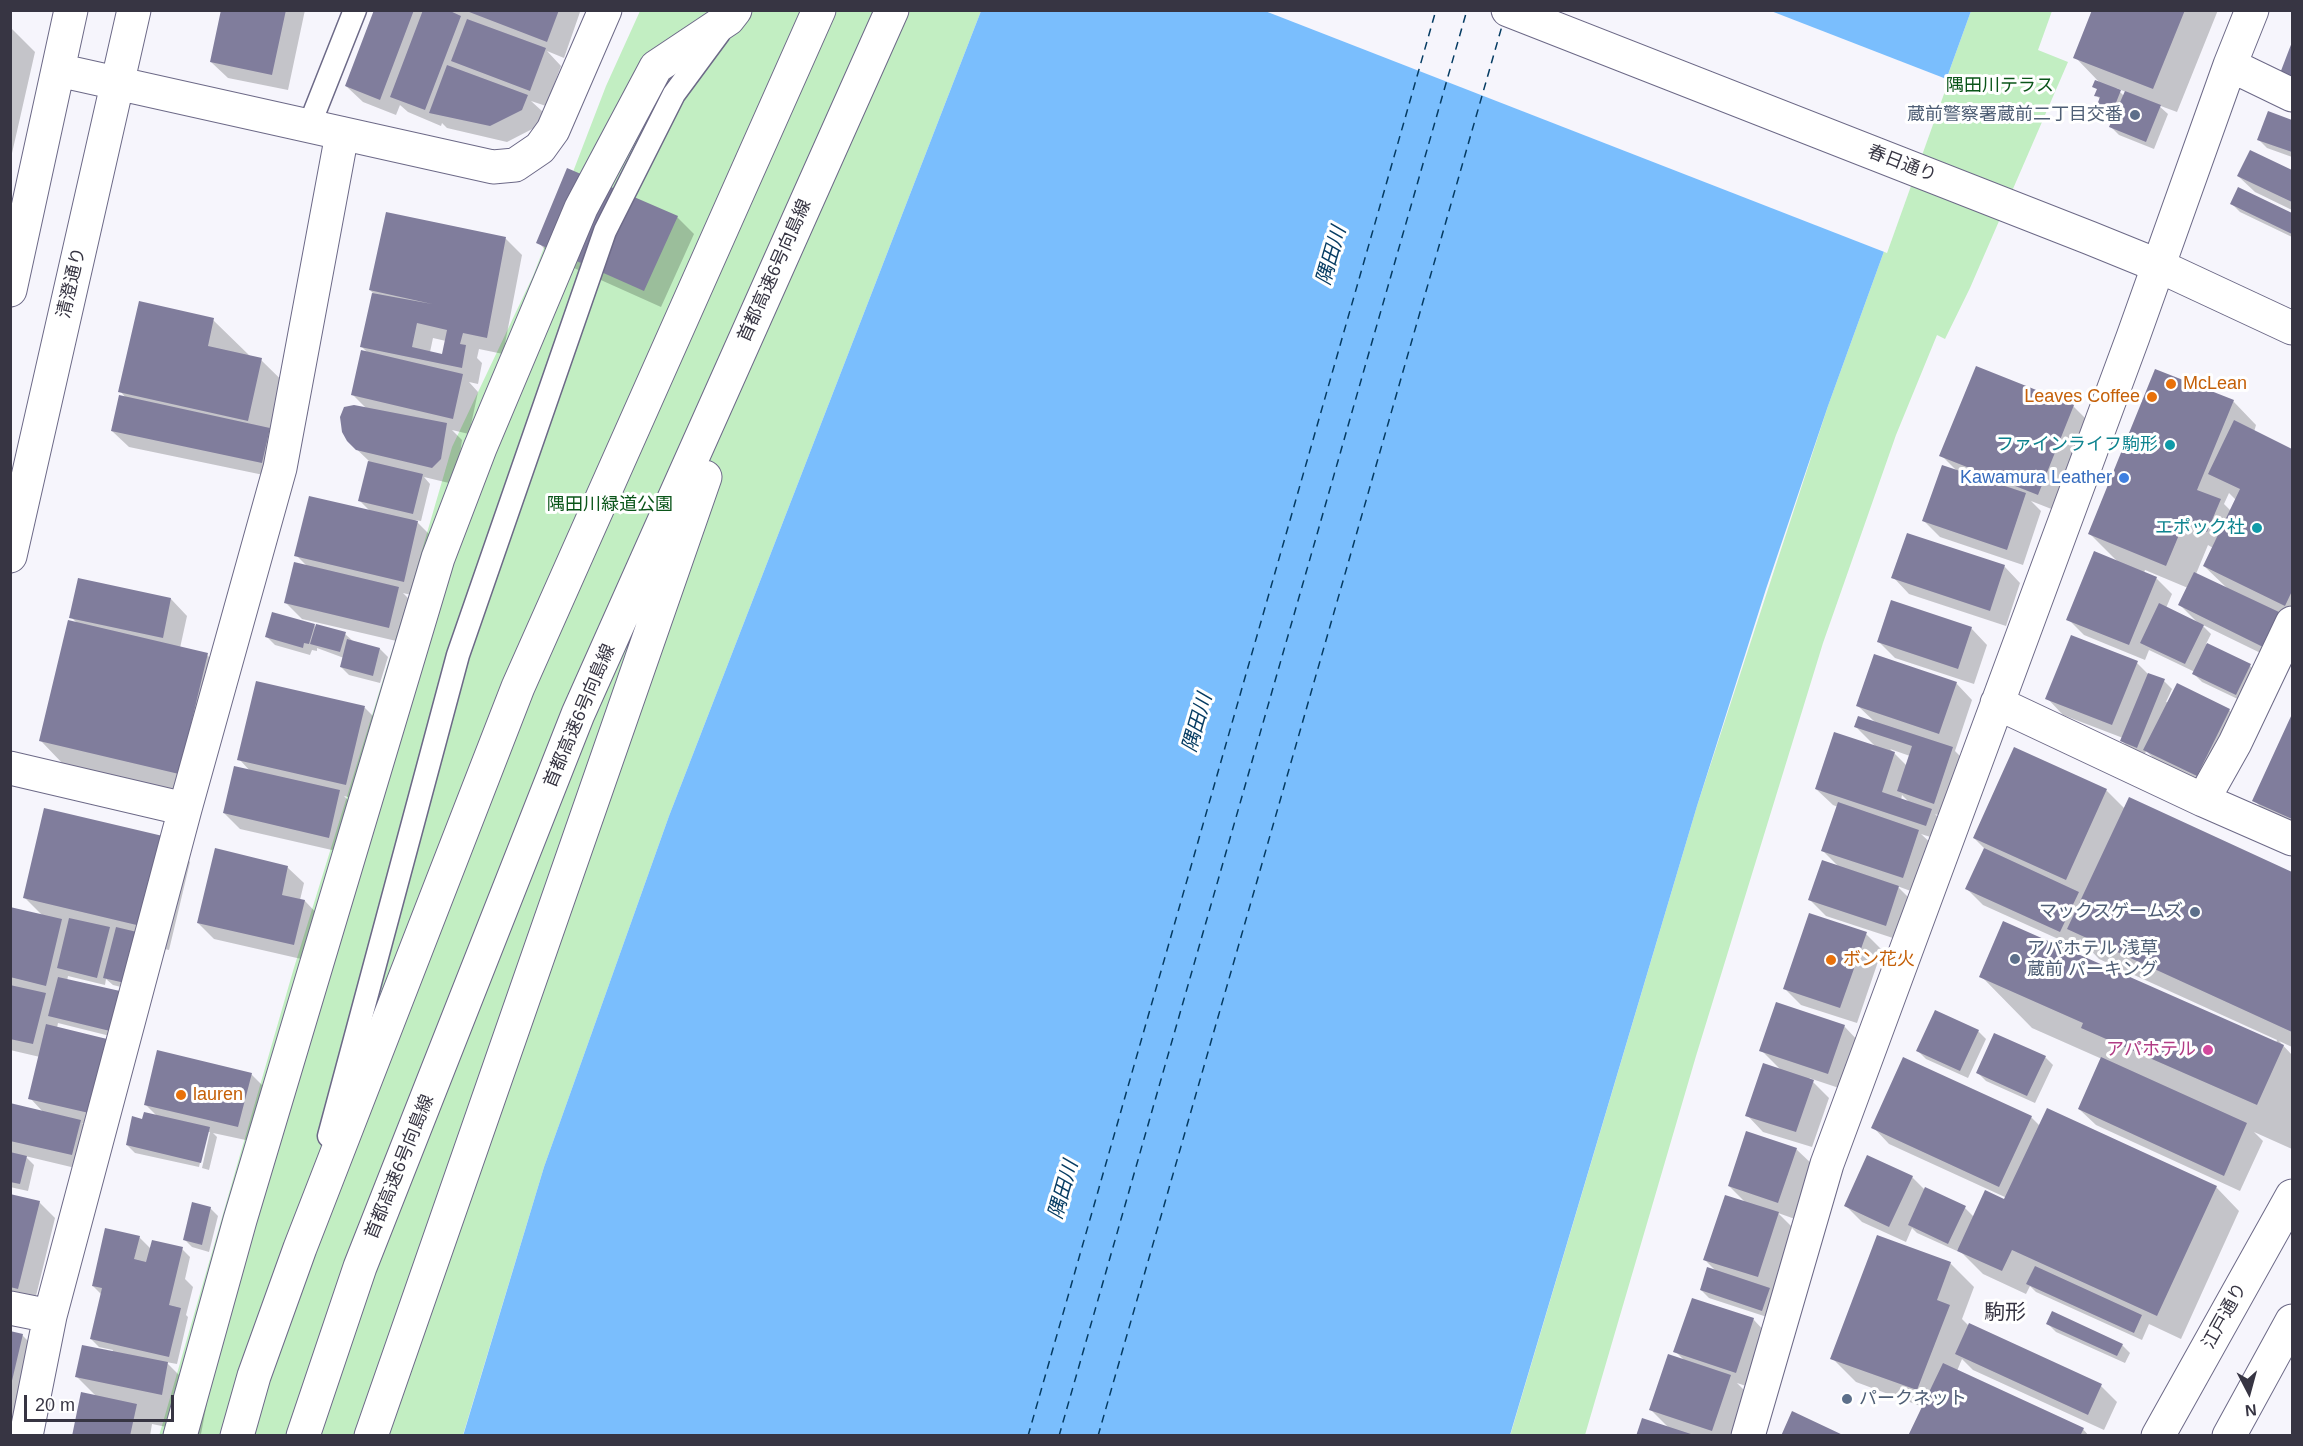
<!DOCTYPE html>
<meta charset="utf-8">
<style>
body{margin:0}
#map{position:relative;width:2303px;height:1446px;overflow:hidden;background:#f6f5fc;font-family:Helvetica,sans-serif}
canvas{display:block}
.frame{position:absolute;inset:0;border:12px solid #373543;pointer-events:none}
.north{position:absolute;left:2219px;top:1362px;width:60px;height:60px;-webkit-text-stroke:4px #fff;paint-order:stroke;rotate:174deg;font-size:16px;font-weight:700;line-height:24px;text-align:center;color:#373543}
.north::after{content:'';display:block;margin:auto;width:21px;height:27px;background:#373543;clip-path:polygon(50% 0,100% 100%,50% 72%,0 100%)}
.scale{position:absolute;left:24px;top:1395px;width:150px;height:27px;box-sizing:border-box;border:3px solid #373543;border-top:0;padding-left:8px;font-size:18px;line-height:21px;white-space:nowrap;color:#373543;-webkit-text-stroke:4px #fff;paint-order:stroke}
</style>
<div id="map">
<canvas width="2303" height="1446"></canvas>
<div class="frame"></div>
<div class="north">N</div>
<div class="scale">20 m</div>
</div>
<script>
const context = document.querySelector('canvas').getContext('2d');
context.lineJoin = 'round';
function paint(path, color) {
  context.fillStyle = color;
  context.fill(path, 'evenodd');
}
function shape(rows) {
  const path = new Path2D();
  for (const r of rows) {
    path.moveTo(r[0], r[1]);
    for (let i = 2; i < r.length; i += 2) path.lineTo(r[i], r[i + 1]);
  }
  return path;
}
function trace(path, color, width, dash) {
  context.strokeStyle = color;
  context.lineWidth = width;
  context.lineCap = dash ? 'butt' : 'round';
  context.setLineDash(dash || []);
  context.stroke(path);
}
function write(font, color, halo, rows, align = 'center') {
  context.font = font + ' Helvetica,"Noto Sans JP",sans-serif';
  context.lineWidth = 6;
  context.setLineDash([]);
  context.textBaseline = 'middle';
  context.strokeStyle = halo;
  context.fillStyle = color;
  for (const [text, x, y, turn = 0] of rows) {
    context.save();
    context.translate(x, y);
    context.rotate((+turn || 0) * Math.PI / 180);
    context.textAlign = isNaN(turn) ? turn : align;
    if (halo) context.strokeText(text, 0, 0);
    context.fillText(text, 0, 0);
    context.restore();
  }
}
const green = shape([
 [640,11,981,11,669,816,544,1167,463,1435,159,1436,293,971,406,605,452,447,533,276,606,86],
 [1971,11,2052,11,2038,50,2068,62,1970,288,1945,339,1937,335,1896,435,1823,643,1696,1056,1585,1435,1510,1436,1697,806,1828,406]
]);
const water = shape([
 [981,11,1971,11,1828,406,1766,589,1697,806,1510,1435,463,1436,544,1167,669,816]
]);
const pier = shape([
 [1265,11,1771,11,1949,80,1887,253]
]);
const shadow = shape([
 [222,10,305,10,288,90,228,78,211,62],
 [375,10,579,10,580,12,564,58,547,51,561,66,546,106,531,101,543,112,538,126,507,142,447,128,442,123,441,126,408,112,400,105,396,115,363,102,346,86],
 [2093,10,2218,10,2177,112,2158,105,2168,114,2154,149,2119,135,2111,127,2113,123,2100,114,2102,109,2099,105,2101,100,2096,95,2098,90,2094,86,2102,85,2075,57],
 [2116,88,2126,92,2124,96],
 [10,27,35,52,10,162],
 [2269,113,2292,121,2292,157,2267,148,2259,140],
 [2250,152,2292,171,2292,210,2255,192,2238,176],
 [2238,189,2292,214,2292,237,2240,212,2232,204],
 [387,213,506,239,522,255,503,354,479,349,477,358,482,363,478,384,469,382,478,392,469,434,452,430,462,440,457,476,449,483,424,477,430,484,421,521,415,520,434,539,420,597,403,593,414,604,405,643,302,619,285,602,308,567,296,555,371,512,360,501,369,461,348,441,367,409,353,395,369,354,362,347,373,293,370,290],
 [433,338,446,341,443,356,430,352],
 [677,217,694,234,661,307,554,259,538,242],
 [213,320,251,357,261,360,309,407,296,468,278,478,129,447,112,431,127,399,120,391],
 [2233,401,2256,425,2254,432,2292,451,2292,624,2279,662,2201,624,2211,634,2206,644,2250,666,2258,674,2244,702,2202,682,2194,674,2195,672,2149,650,2145,660,2084,635,2068,619,2119,563,2090,534],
 [2229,493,2236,500,2231,511,2224,504],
 [2208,545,2213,548,2204,566,2228,589,2196,574],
 [2145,570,2188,588,2180,605,2198,623,2166,608,2172,594,2156,578,2144,573],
 [2073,406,2089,422,2054,510,2031,501,2041,511,2023,565,1940,537,1924,521,1958,472,1941,455],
 [2004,566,2020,583,2006,626,1909,594,1893,577],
 [171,599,187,616,180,648,207,655,231,679,202,797,64,765,41,741,77,623,71,617],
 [314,625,316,628,345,634,354,642,380,649,388,657,380,683,349,675,341,667,344,658,317,648,317,651,312,650,310,655,275,645,267,637],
 [1971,628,1987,645,1974,684,1895,658,1879,642],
 [2137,663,2149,675,2164,681,2172,689,2166,702,2229,710,2245,726,2213,791,2162,766,2146,751,2145,754,2130,749,2122,741,2123,738,2063,715,2047,698],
 [257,683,365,708,381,724,363,801,344,796,356,808,345,853,240,829,224,813,251,772,239,759],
 [1956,683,1972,700,1955,751,1968,764,1950,819,1935,814,1948,827,1943,841,1921,834,1935,847,1919,894,1897,886,1915,904,1902,941,1826,916,1810,900,1840,868,1823,851,1838,807,1833,805,1816,789,1876,747,1856,727,1876,723,1858,706],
 [1890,749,1910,756,1907,766],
 [1902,795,1911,804,1901,800],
 [2292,718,2292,831,2277,824,2254,800],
 [2015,749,2106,790,2125,809,2129,799,2292,874,2292,1047,2279,1041,2292,1055,2292,1149,2254,1132,2263,1141,2240,1191,2096,1125,2079,1109,2102,1059,2032,1028,1981,976,2276,1043,2277,1040,2099,959,2080,939,2076,947,1983,905,1967,889,1985,849,1974,838],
 [166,838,190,862,169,950,144,944,133,990,113,985,106,979,105,985,68,976,67,981,118,1038,58,1023,57,1028,105,1129,82,1123,96,1138,88,1171,25,1156,34,1165,28,1191,10,1187,10,1105,44,1113,30,1098,40,1057,10,1050,10,914,43,916,24,897],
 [287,867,304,883,300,900,305,901,321,918,310,961,214,939,198,923],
 [1866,934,1882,950,1857,1023,1801,1005,1784,988],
 [1844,1026,1860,1043,1845,1090,1809,1078,1829,1098,1812,1147,1763,1132,1747,1115,1781,1070,1761,1050],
 [1978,1031,1986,1039,1968,1078,1926,1059,1918,1051],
 [2045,1057,2053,1065,2035,1103,1986,1081,1978,1073],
 [251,1074,267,1090,255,1142,213,1133,217,1137,209,1170,202,1168,210,1132,207,1132,199,1167,135,1153,127,1145,143,1120,158,1117,146,1105],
 [2031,1117,2040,1126,2216,1187,2239,1211,2181,1339,2149,1324,2142,1340,2036,1292,2030,1286,2026,1294,1983,1274,1958,1249,1957,1251,1917,1233,1912,1228,1906,1242,1862,1222,1845,1205,1912,1177,1925,1190,1965,1208,1974,1217,2005,1201,2007,1198,1889,1144,1873,1127],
 [1796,1149,1813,1165,1795,1219,1778,1213,1795,1230,1770,1318,1709,1298,1701,1290,1716,1271,1704,1259,1747,1204,1729,1186],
 [10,1195,39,1202,55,1218,34,1304,10,1298],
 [210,1208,218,1216,209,1252,192,1247,184,1239],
 [139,1237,151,1249,182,1249,190,1257,185,1279,193,1287,186,1315,188,1317,177,1364,166,1362,207,1403,201,1434,152,1424,150,1436,73,1436,97,1397,77,1377,112,1352,113,1350,99,1347,91,1339,102,1295,93,1286],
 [1950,1263,1974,1287,1962,1319,1969,1326,2101,1386,2117,1402,2104,1430,1973,1370,1962,1359,1957,1371,2083,1429,2089,1436,1910,1436,1923,1407,1856,1382,1832,1358],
 [1753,1319,1769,1336,1752,1388,1737,1383,1746,1392,1732,1436,1638,1436,1669,1428,1651,1410,1685,1361,1675,1351],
 [2048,1324,2122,1345,2130,1353,2125,1363,2056,1332],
 [10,1332,22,1335,38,1351,10,1436]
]);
const ferry = shape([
 [1028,1436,1436,10],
 [1059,1436,1467,10],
 [1098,1436,1502,26]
]);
const building = shape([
 [221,10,286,10,272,75,210,62],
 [374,10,414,10,380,100,345,86],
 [423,10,448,10,461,16,425,110,390,97],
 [464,10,559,10,547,42],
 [2092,10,2185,10,2153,89,2073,58],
 [467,19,546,48,530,91,451,61],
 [2292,42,2292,82,2279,76],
 [447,65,528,95,522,110,490,126,429,113],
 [2095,80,2121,90,2110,118,2098,114,2101,107,2097,105,2100,97,2094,96,2097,89,2092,87],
 [2125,91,2161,105,2146,142,2109,127],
 [2268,111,2292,120,2292,152,2257,140],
 [2250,150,2292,170,2292,202,2237,176],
 [567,168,678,216,644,291,536,243],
 [2238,187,2292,213,2292,234,2230,204],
 [386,212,506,237,487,338,463,333,460,344,466,345,462,368,360,347,372,293,432,304,369,290],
 [417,323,447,330,442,354,412,347],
 [139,301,214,318,208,346,262,358,248,421,118,392],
 [361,350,463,374,453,419,351,395],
 [1976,366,2074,405,2038,495,1939,456],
 [2155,369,2234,400,2197,490,2221,499,2207,532,2184,523,2166,566,2088,534],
 [119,395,270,428,262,463,111,431],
 [354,405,447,423,441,459,432,468,356,450,347,441,342,432,340,417,344,407],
 [2234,420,2292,449,2292,591,2285,606,2203,566,2240,489,2208,474],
 [368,461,423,474,413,514,358,501],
 [1942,465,2026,493,2007,550,1922,521],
 [309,496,418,521,404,582,294,556],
 [1907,533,2005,565,1990,611,1891,578],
 [2094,551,2157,577,2129,645,2066,620],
 [294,562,399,587,389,628,284,603],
 [2194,572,2279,612,2263,647,2178,605],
 [78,578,171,598,163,638,69,618],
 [1891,600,1972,627,1958,669,1877,642],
 [2159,603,2204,625,2185,664,2140,643],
 [272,612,315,624,309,644,304,643,303,648,265,637],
 [68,620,208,653,179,774,39,741],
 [316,624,346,632,340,652,310,644],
 [2071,635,2138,661,2112,725,2045,699],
 [347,639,380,648,373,676,340,667],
 [2207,643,2251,664,2236,695,2192,674],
 [1874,654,1957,682,1939,734,1856,706],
 [2148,673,2165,679,2137,748,2120,741],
 [256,681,365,706,346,785,237,760],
 [2177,683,2230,709,2197,776,2143,750],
 [2292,714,2292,819,2252,801],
 [1858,716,1953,747,1934,804,1897,791,1912,746,1854,727],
 [1834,732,1895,752,1882,792,1932,809,1926,826,1815,789],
 [2014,747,2107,789,2066,880,1973,838],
 [234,766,340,790,329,838,223,813],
 [2129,797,2292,872,2292,1032,2067,929],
 [1838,802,1919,830,1903,878,1821,851],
 [44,808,167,837,145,927,23,898],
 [215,848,288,866,282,895,305,900,294,945,197,923],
 [1984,848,2079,892,2060,932,1965,889],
 [1822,860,1899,886,1886,926,1808,900],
 [10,907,62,919,46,986,10,977],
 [1809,913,1867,932,1840,1008,1783,989],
 [69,918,110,927,97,978,57,968],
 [2003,921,2284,1045,2257,1105,2081,1028,2083,1023,1979,977],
 [116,927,137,932,125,983,103,978],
 [58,977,120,991,110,1031,48,1016],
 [10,985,46,993,33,1044,10,1039],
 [1776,1002,1845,1025,1828,1074,1759,1051],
 [1935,1010,1979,1030,1960,1071,1916,1051],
 [46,1024,107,1039,89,1113,28,1099],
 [1994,1033,2046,1056,2027,1096,1976,1073],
 [157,1050,252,1073,238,1127,144,1105],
 [1903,1057,2032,1116,1999,1187,1871,1128],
 [2101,1057,2247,1123,2224,1176,2078,1109],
 [1763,1063,1814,1080,1796,1132,1745,1116],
 [10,1103,81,1120,72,1155,10,1141],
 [2047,1108,2217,1186,2157,1316,2012,1250,2002,1271,1957,1251,1985,1190,2004,1199],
 [144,1112,210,1127,201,1163,126,1145,132,1116,142,1119],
 [1746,1131,1797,1148,1778,1203,1728,1186],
 [10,1152,27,1156,20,1184,10,1182],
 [1867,1155,1913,1176,1889,1227,1844,1206],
 [1925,1187,1966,1206,1948,1244,1908,1225],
 [10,1194,40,1201,18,1289,10,1287],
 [1725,1195,1779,1212,1758,1277,1703,1260],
 [192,1202,211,1207,202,1245,183,1240],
 [105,1228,140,1236,134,1259,146,1262,152,1240,183,1247,169,1305,181,1308,169,1357,90,1339,102,1288,92,1286],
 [1877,1235,1951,1262,1937,1300,1950,1305,1917,1390,1830,1359],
 [2035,1266,2142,1315,2134,1333,2026,1284],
 [1707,1267,1770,1288,1762,1311,1700,1290],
 [1692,1298,1754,1318,1736,1373,1673,1352],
 [2052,1311,2123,1344,2117,1356,2046,1324],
 [1969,1323,2102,1384,2088,1415,1955,1354],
 [10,1331,23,1334,11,1385,10,1385],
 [82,1345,168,1362,162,1395,75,1377],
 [1668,1354,1731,1375,1712,1431,1649,1410],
 [1943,1363,2084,1428,2080,1436,1908,1436],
 [81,1392,137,1404,130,1436,72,1436],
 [1792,1411,1845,1436,1781,1436],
 [1642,1418,1694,1435,1694,1436,1636,1436]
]);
const lane = shape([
 [309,126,355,10],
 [329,1136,458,655,605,231,674,94,719,33]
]);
const street = shape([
 [2230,65,2292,95],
 [1997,703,2203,800,2292,839],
 [10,768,185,809],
 [2203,800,2235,743,2292,623],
 [10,1308,50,1316],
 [26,1436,50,1316,185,809,280,468,342,134],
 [1748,1436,1827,1164,2133,337,2230,65,2252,10]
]);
const secondary = shape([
 [1508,10,2090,238,2159,266,2292,328],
 [58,70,493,167,515,165,540,148,553,130,605,10],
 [10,290,71,10],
 [10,556,134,10]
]);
const highway = shape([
 [180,1436,240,1220,438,558,480,448,581,208,656,67,728,19,735,10],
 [237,1436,254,1376,300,1248,518,687,819,10],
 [303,1436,360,1267,578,714,892,10],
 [371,1436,705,477],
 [2158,1436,2292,1196],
 [2229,1436,2292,1321]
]);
const markers = [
 [2135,115,6,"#5c6f8a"],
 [2171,384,6,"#e8710a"],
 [2152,397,6,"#e8710a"],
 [2170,445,6,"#0f9aa8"],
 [2124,478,6,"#3f7fe0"],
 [2257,528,6,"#0f9aa8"],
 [2195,912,6,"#5c6f8a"],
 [2015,959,6,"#5c6f8a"],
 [1831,960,6,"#e8710a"],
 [2208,1050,6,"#d1479c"],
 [181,1095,6,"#e8710a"],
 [1847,1399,6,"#5c6f8a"]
];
const parkNames = [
 ["隅田川テラス",2000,86],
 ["隅田川緑道公園",610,505]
];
const serviceNames = [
 ["蔵前警察署蔵前二丁目交番",2123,115],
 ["マックスゲームズ",2183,912],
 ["アパホテル 浅草",2027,949,"left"],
 ["蔵前 パーキング",2027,970,"left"],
 ["パークネット",1859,1399,"left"]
];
const streetNames = [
 ["春日通り",1902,164,21],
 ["首都高速6号向島線",775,271,-66],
 ["清澄通り",72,283,-77],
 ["首都高速6号向島線",580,716,-67],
 ["首都高速6号向島線",400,1167,-68],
 ["江戸通り",2225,1316,-61]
];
const foodNames = [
 ["McLean",2183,384],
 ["Leaves Coffee",2140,397,"right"],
 ["ボン花火",1843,960],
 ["lauren",193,1095]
];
const cultureNames = [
 ["ファインライフ駒形",2158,445],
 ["エポック社",2245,528]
];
const shopNames = [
 ["Kawamura Leather",2112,478]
];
const hotelNames = [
 ["アパホテル",2196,1050]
];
const waterNames = [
 ["隅田川",1332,256,-74],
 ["隅田川",1198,723,-74],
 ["隅田川",1064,1190,-74]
];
const quarterNames = [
 ["駒形",2005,1313]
];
paint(green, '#c2eec2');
paint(water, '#7abefd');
paint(pier, '#f6f5fc');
paint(shadow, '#0003');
trace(ferry, '#063c63', 1.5, [8, 6]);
paint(building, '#807d9c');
trace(lane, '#6c6987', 25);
trace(street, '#6c6987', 35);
trace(secondary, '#6c6987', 35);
trace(highway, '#6c6987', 35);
trace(lane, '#fff', 22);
trace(street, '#fff', 33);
trace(secondary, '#fff', 33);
trace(highway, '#fff', 33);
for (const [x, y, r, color] of markers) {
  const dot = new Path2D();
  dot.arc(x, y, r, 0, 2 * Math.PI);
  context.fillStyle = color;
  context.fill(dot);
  trace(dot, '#fff', 2);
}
write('18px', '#0a5519', '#fff', parkNames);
write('18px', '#4e5e75', '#fff', serviceNames, 'right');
write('18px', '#373543', '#fff', streetNames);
write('18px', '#c56008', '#fff', foodNames, 'left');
write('18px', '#0d838f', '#fff', cultureNames, 'right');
write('18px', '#366cbe', '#fff', shopNames, 'right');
write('18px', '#b23c85', '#fff', hotelNames, 'right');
write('italic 20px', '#063c63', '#fff', waterNames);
write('21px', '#373543', '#fff', quarterNames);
</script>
